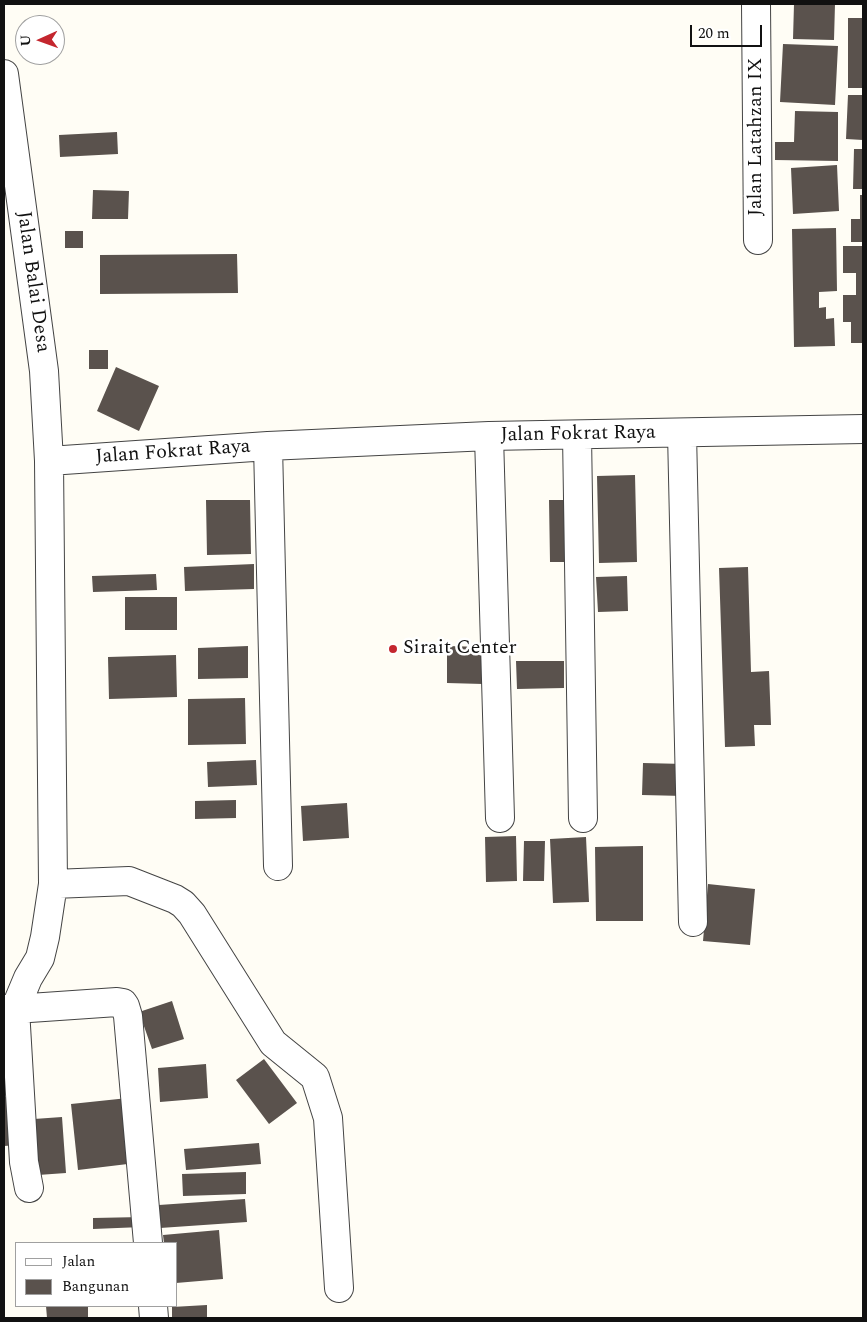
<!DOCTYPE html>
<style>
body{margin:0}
#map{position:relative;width:867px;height:1322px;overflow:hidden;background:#fffdf5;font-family:Spectral,serif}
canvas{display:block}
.frame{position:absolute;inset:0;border:5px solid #111;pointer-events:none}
.legend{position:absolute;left:15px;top:1242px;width:162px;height:65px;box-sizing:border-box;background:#fff;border:1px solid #a0a0a0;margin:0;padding:6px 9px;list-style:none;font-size:15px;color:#111}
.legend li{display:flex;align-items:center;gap:10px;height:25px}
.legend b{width:25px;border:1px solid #a0a0a0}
.north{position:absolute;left:15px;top:15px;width:50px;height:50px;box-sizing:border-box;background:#fff;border:1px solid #a0a0a0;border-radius:50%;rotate:268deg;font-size:14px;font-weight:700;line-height:20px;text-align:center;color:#111}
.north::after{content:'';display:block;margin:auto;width:18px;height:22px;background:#c4262e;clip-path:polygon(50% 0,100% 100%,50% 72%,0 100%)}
.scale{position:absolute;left:690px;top:25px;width:72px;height:22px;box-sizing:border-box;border:2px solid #111;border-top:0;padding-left:6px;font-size:15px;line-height:18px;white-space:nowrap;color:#111;-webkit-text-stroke:4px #fff;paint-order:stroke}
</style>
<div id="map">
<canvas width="867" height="1322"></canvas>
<div class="frame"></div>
<ul class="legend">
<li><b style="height:6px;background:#fff"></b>Jalan</li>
<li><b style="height:14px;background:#5a524d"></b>Bangunan</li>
</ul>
<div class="north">U</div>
<div class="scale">20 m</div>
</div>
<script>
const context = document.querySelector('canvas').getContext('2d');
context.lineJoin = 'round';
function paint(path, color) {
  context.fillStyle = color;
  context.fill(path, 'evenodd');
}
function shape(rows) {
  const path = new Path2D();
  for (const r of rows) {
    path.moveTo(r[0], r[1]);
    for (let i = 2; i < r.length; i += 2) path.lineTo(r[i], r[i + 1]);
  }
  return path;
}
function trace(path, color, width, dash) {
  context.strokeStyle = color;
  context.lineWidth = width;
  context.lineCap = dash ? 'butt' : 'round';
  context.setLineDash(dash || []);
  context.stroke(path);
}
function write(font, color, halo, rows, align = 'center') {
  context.font = font + ' Spectral,serif';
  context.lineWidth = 5;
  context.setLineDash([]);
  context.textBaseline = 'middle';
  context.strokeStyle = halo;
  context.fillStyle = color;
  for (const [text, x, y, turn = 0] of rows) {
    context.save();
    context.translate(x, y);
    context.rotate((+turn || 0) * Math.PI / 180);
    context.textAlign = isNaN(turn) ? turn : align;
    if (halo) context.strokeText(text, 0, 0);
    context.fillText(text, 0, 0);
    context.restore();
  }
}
const building = shape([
 [794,4,835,4,834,40,793,39],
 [848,18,863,18,863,88,848,88],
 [783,44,838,46,835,105,780,102],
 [848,95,863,95,863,140,846,139],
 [795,111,838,112,838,161,775,160,775,142,794,142],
 [117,132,118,154,60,157,59,135],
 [854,149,863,149,863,189,853,189],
 [837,165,839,211,793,214,791,168],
 [93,190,129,191,128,219,92,219],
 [860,195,863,195,863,242,851,242,851,219,860,219],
 [836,228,837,291,819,292,819,308,826,307,826,319,834,318,835,346,794,347,792,229],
 [65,231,83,231,83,248,65,248],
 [843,246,863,246,863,343,851,343,851,322,843,322,843,295,856,295,856,273,843,273],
 [237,254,238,293,100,294,100,255],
 [89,350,108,350,108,369,89,369],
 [116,367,159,386,139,431,97,411],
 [635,475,637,562,599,563,597,476],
 [206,500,250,500,251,554,207,555],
 [549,500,572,500,572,562,550,562],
 [254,564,254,589,185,591,184,567],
 [748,567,751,672,769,671,771,725,754,725,755,746,725,747,719,568],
 [156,574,157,590,93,592,92,576],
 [627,576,628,611,598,612,596,577],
 [125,597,177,597,177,630,125,630],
 [248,646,248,678,198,679,198,648],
 [447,646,483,647,483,684,447,683],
 [176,655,177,697,109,699,108,657],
 [516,661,564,661,564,688,517,689],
 [245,698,246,744,188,745,188,699],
 [256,760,257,785,208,787,207,762],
 [643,763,685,764,684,796,642,795],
 [236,800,236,818,195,819,195,801],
 [347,803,349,838,303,841,301,806],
 [516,836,517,881,486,882,485,837],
 [586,837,589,902,553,903,550,839],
 [524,841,545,841,544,881,523,881],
 [643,846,643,921,596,921,595,847],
 [708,884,755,889,750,945,703,941],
 [172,1001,184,1039,152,1049,139,1012],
 [264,1059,297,1103,269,1124,236,1080],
 [206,1064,208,1098,160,1102,158,1068],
 [15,1096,19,1145,4,1146,4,1097],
 [128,1098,136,1163,78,1170,71,1104],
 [62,1117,66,1173,38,1175,34,1119],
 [259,1143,261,1164,186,1170,184,1149],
 [246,1172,246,1194,183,1196,182,1174],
 [245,1199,247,1222,160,1228,159,1205],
 [142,1217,142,1227,93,1229,93,1218],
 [219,1230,223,1279,176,1283,176,1243,164,1243,163,1235],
 [207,1305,207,1318,172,1318,172,1307],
 [46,1306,88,1306,88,1318,47,1318]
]);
const minor = shape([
 [756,4,758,240],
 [4,74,44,371,49,461],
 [682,433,693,922],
 [577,435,583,818],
 [489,436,500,818],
 [268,446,278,866],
 [53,884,129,881,175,899,183,904,192,914,273,1043,315,1077,328,1118,339,1288],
 [4,1009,15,1009,28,978,40,958,45,937,53,884,49,461,268,446,489,436,863,429],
 [29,1188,24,1162,15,1009,117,1002,123,1003,125,1006,128,1016,148,1243],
 [153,1306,154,1318]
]);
const markers = [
 [393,649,5,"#c4262e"]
];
const streetNames = [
 ["Jalan Latahzan IX",757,137,-90],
 ["Jalan Balai Desa",32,282,82],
 ["Jalan Fokrat Raya",578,435,-1],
 ["Jalan Fokrat Raya",173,453,-4]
];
const poiNames = [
 ["Sirait Center",403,649]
];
paint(building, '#5a524d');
trace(minor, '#444', 30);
trace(minor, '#fff', 28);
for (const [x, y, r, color] of markers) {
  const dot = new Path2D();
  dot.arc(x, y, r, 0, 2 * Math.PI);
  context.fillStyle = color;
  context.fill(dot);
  trace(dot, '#fff', 2);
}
write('20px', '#111', '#fff', streetNames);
write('20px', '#111', '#fff', poiNames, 'left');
</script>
